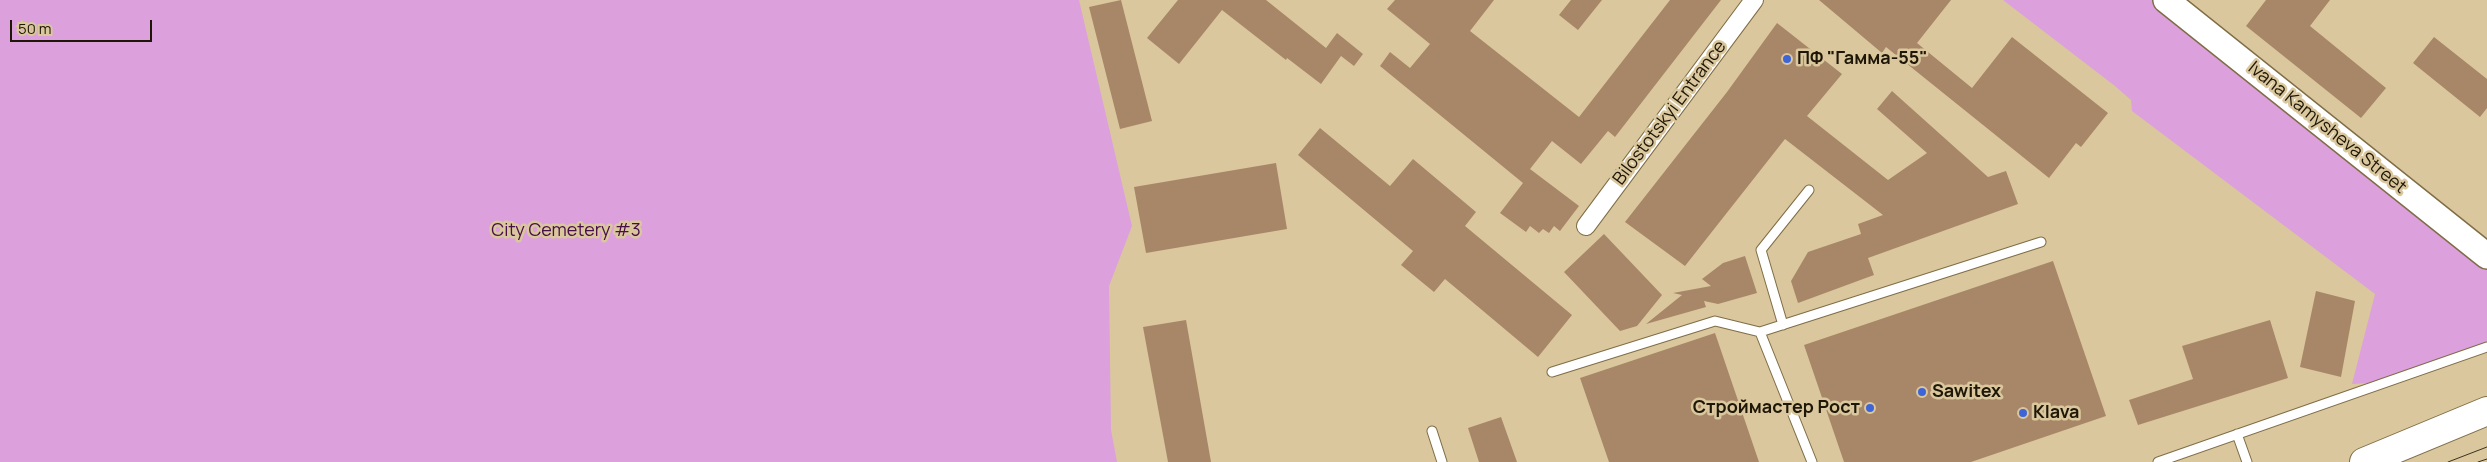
<!DOCTYPE html>
<meta charset="utf-8">
<style>
body{margin:0}
#map{position:relative;width:2487px;height:462px;overflow:hidden;background:#dac79d;font-family:Manrope,sans-serif}
canvas{display:block}
.scale{position:absolute;left:10px;top:20px;width:142px;height:22px;box-sizing:border-box;border:2px solid #1e1707;border-top:0;padding-left:6px;font-size:15px;line-height:18px;white-space:nowrap;color:#1e1707;-webkit-text-stroke:4px #dac79d;paint-order:stroke}
</style>
<div id="map">
<canvas width="2487" height="462"></canvas>
<div class="scale">50 m</div>
</div>
<script>
const context = document.querySelector('canvas').getContext('2d');
context.lineJoin = 'round';
function paint(path, color) {
  context.fillStyle = color;
  context.fill(path, 'evenodd');
}
function shape(rows) {
  const path = new Path2D();
  for (const r of rows) {
    path.moveTo(r[0], r[1]);
    for (let i = 2; i < r.length; i += 2) path.lineTo(r[i], r[i + 1]);
  }
  return path;
}
function trace(path, color, width, dash) {
  context.strokeStyle = color;
  context.lineWidth = width;
  context.lineCap = dash ? 'butt' : 'round';
  context.setLineDash(dash || []);
  context.stroke(path);
}
function write(font, color, halo, rows, align = 'center') {
  context.font = font + ' Manrope,sans-serif';
  context.lineWidth = 5;
  context.setLineDash([]);
  context.textBaseline = 'middle';
  context.strokeStyle = halo;
  context.fillStyle = color;
  for (const [text, x, y, turn = 0] of rows) {
    context.save();
    context.translate(x, y);
    context.rotate((+turn || 0) * Math.PI / 180);
    context.textAlign = isNaN(turn) ? turn : align;
    if (halo) context.strokeText(text, 0, 0);
    context.fillText(text, 0, 0);
    context.restore();
  }
}
const green = shape([
 [0,0,1079,0,1132,226,1109,286,1111,430,1117,462,0,462],
 [2003,0,2166,0,2487,256,2487,347,2386,382,2352,384,2375,294,2132,111,2131,100,2115,86]
]);
const building = shape([
 [1121,0,1152,121,1120,129,1089,7],
 [1178,0,1266,0,1326,48,1337,33,1363,54,1354,66,1341,56,1321,84,1287,58,1286,60,1222,10,1179,64,1147,38],
 [1395,0,1494,0,1470,31,1579,117,1670,0,1721,0,1615,137,1608,131,1581,164,1552,141,1530,169,1579,206,1560,231,1554,226,1549,233,1543,229,1539,233,1530,226,1526,232,1500,213,1523,183,1380,66,1390,52,1410,68,1430,44,1387,9],
 [1571,0,1602,0,1578,30,1559,15],
 [1819,0,1951,0,1917,43,1972,88,2012,37,2108,113,2081,147,2076,143,2049,178,1886,47,1882,53],
 [2266,0,2330,0,2310,26,2386,88,2361,118,2246,26],
 [1777,23,1842,74,1807,116,1888,180,1927,153,1877,109,1892,91,1988,177,2006,171,2018,204,1868,258,1874,275,1798,303,1791,281,1808,252,1861,234,1858,224,1883,215,1785,139,1685,266,1625,222,1727,92],
 [2434,37,2487,79,2487,108,2480,117,2413,63],
 [1320,128,1390,186,1413,159,1476,212,1465,226,1572,315,1538,357,1445,279,1434,292,1401,265,1413,251,1298,155],
 [1276,163,1287,229,1146,253,1134,187],
 [1604,234,1662,295,1637,326,1620,331,1564,272],
 [1745,256,1757,293,1718,304,1704,301,1706,307,1646,324,1682,295,1673,293,1711,286,1702,279,1723,263],
 [2053,261,2106,416,1971,462,1844,462,1804,345],
 [2316,291,2355,301,2341,377,2300,367],
 [1186,320,1211,462,1168,462,1143,327],
 [2270,320,2288,378,2138,425,2129,400,2193,379,2182,346],
 [1715,333,1759,462,1609,462,1580,378],
 [1501,417,1517,462,1479,462,1468,428]
]);
const lane = shape([
 [1783,325,1761,250,1809,190],
 [1760,332,1812,462],
 [1552,372,1715,321,1760,332,2041,242],
 [1432,431,1442,462],
 [2237,434,2247,462],
 [2158,462,2487,347]
]);
const street = shape([
 [1586,226,1754,0]
]);
const secondary = shape([
 [2166,0,2487,256]
]);
const primary = shape([
 [2364,462,2487,411]
]);
const tram = shape([
 [2448,462,2487,447],
 [2478,462,2487,459]
]);
const markers = [
 [1787,59,5,"#3d65d7"],
 [1922,392,5,"#3d65d7"],
 [1870,408,5,"#3d65d7"],
 [2023,413,5,"#3d65d7"]
];
const poiNames = [
 ["ПФ \"Гамма-55\"",1797,59],
 ["Sawitex",1932,392],
 ["Строймастер Рост",1860,408,"right"],
 ["Klava",2033,413]
];
const streetNames = [
 ["Bilostotskyi Entrance",1670,113,-53],
 ["Ivana Kamysheva Street",2327,128,39]
];
const parkNames = [
 ["City Cemetery #3",566,231]
];
paint(green, '#dca0dd');
paint(building, '#a88768');
trace(lane, '#7f6d46', 11);
trace(street, '#7f6d46', 20);
trace(secondary, '#7f6d46', 28);
trace(primary, '#7f6d46', 30);
trace(lane, '#fff', 9);
trace(street, '#fff', 18);
trace(secondary, '#fff', 25);
trace(primary, '#fff', 28);
trace(tram, '#3b321e', 1);
for (const [x, y, r, color] of markers) {
  const dot = new Path2D();
  dot.arc(x, y, r, 0, 2 * Math.PI);
  context.fillStyle = color;
  context.fill(dot);
  trace(dot, '#dac79d', 2);
}
write('bold 18px', '#1e1707', '#dac79d', poiNames, 'left');
write('18px', '#1e1707', '#dac79d', streetNames);
write('18px', '#470e4a', '#dac79d', parkNames);
</script>
